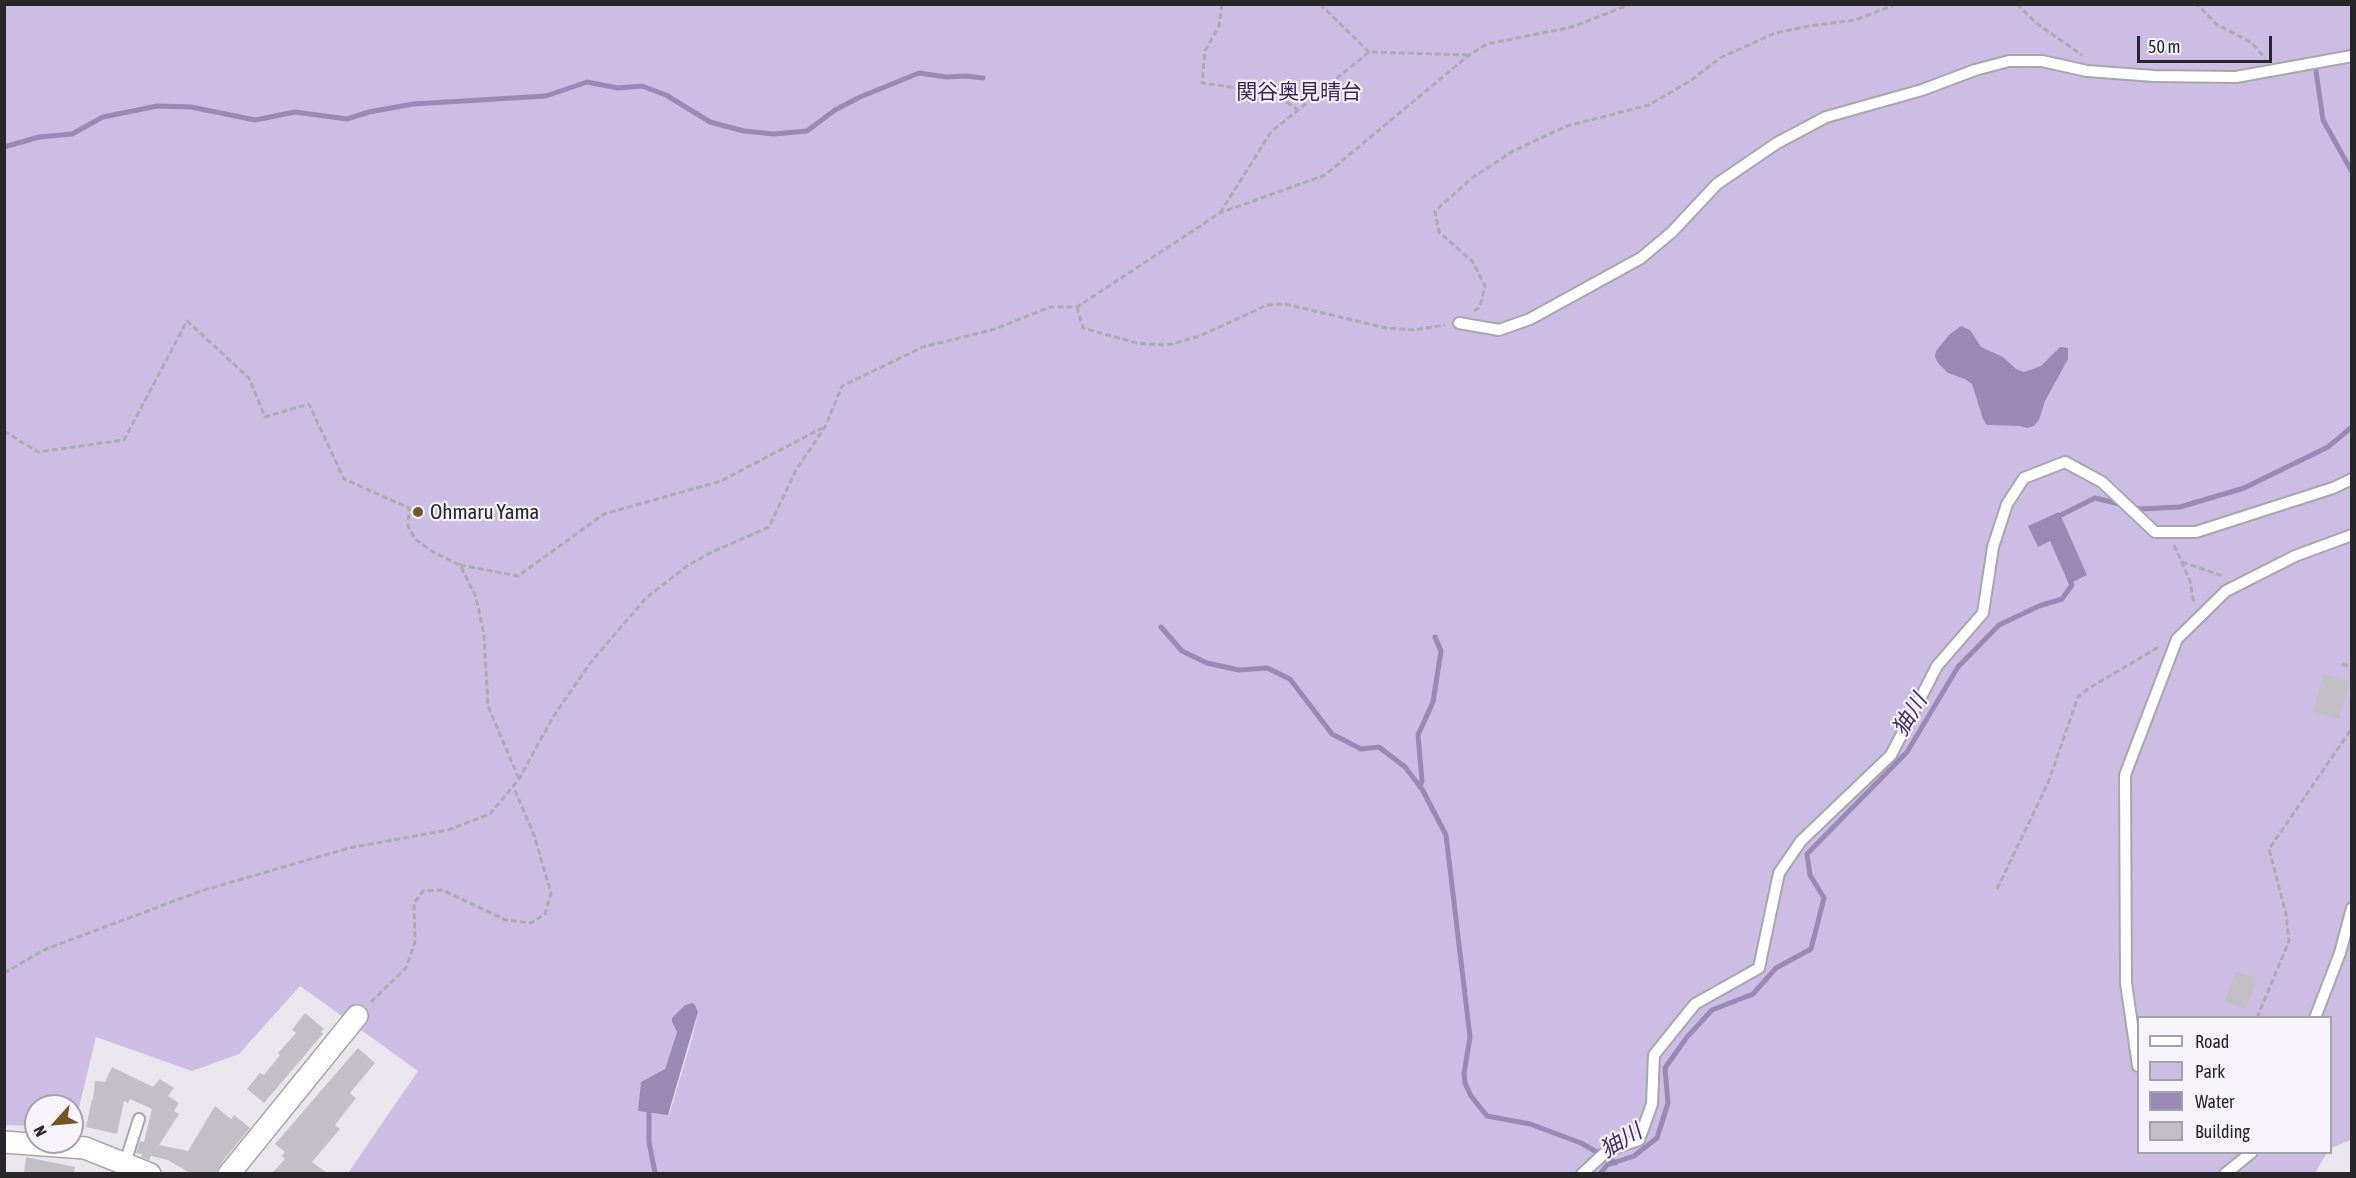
<!DOCTYPE html>
<meta charset="utf-8">
<style>
body{margin:0}
#map{position:relative;width:2356px;height:1178px;overflow:hidden;background:#e9e7ed;font-family:"Asap Condensed",sans-serif}
canvas{display:block}
.frame{position:absolute;inset:0;border:6px solid #272628;pointer-events:none}
.legend{position:absolute;left:2137px;top:1016px;width:195px;height:138px;box-sizing:border-box;background:#f6f4fa;border:2px solid #a3a2a6;margin:0;padding:8px 10px;list-style:none;font-size:18px;color:#272628}
.legend li{display:flex;align-items:center;gap:12px;height:30px}
.legend b{width:30px;border:2px solid #a3a2a6}
.north{position:absolute;left:24px;top:1094px;width:60px;height:60px;box-sizing:border-box;background:#f6f4fa;border:2px solid #a3a2a6;border-radius:50%;rotate:243deg;font-size:16px;font-weight:700;line-height:24px;text-align:center;color:#272628}
.north::after{content:'';display:block;margin:auto;width:21px;height:27px;background:#705728;clip-path:polygon(50% 0,100% 100%,50% 72%,0 100%)}
.scale{position:absolute;left:2137px;top:36px;width:135px;height:27px;box-sizing:border-box;border:3px solid #272628;border-top:0;padding-left:8px;font-size:18px;line-height:21px;white-space:nowrap;color:#272628;-webkit-text-stroke:4px #f6f4fa;paint-order:stroke}
</style>
<div id="map">
<canvas width="2356" height="1178"></canvas>
<div class="frame"></div>
<ul class="legend">
<li><b style="height:8px;background:#fff"></b>Road</li>
<li><b style="height:16px;background:#cdbde5"></b>Park</li>
<li><b style="height:16px;background:#9a88b5"></b>Water</li>
<li><b style="height:16px;background:#c2c0c6"></b>Building</li>
</ul>
<div class="north">N</div>
<div class="scale">50 m</div>
</div>
<script>
const context = document.querySelector('canvas').getContext('2d');
context.lineJoin = 'round';
function paint(path, color) {
  context.fillStyle = color;
  context.fill(path, 'evenodd');
}
function shape(rows) {
  const path = new Path2D();
  for (const r of rows) {
    path.moveTo(r[0], r[1]);
    for (let i = 2; i < r.length; i += 2) path.lineTo(r[i], r[i + 1]);
  }
  return path;
}
function trace(path, color, width, dash) {
  context.strokeStyle = color;
  context.lineWidth = width;
  context.lineCap = dash ? 'butt' : 'round';
  context.setLineDash(dash || []);
  context.stroke(path);
}
function write(font, color, halo, rows, align = 'center') {
  context.font = font + ' "Asap Condensed","Noto Sans JP",sans-serif';
  context.lineWidth = 4.5;
  context.setLineDash([]);
  context.textBaseline = 'middle';
  context.strokeStyle = halo;
  context.fillStyle = color;
  for (const [text, x, y, turn = 0] of rows) {
    context.save();
    context.translate(x, y);
    context.rotate((+turn || 0) * Math.PI / 180);
    context.textAlign = isNaN(turn) ? turn : align;
    if (halo) context.strokeText(text, 0, 0);
    context.fillText(text, 0, 0);
    context.restore();
  }
}
const green = shape([
 [5,5,2351,5,2351,1140,2331,1148,2330,1018,2138,1018,2138,1152,2327,1153,2315,1173,348,1173,418,1071,300,986,239,1054,192,1071,96,1037,73,1133,72,1106,36,1106,36,1126,5,1125],
 [698,1013,692,1038,669,1115,660,1072,665,1069,677,1032,672,1022]
]);
const water = shape([
 [1961,326,1970,330,1981,347,2003,357,2016,369,2024,372,2041,366,2060,347,2068,348,2068,359,2045,401,2039,420,2034,426,2027,428,2020,426,1987,425,1983,419,1972,384,1965,379,1948,373,1939,364,1935,357,1936,351,1949,335],
 [2059,512,2087,575,2069,584,2050,541,2038,547,2028,526],
 [692,1003,695,1005,698,1012,668,1115,638,1111,641,1082,665,1069,677,1032,672,1022,672,1018,685,1005]
]);
const stream = shape([
 [2316,71,2323,120,2352,172],
 [4,147,39,137,72,134,103,117,157,106,191,107,255,120,295,112,347,119,369,112,413,104,546,96,587,82,618,88,642,86,666,95,710,122,744,131,774,134,807,131,835,110,860,97,919,73,946,77,966,76,983,78],
 [2133,507,2140,509,2180,507,2244,488,2328,447,2352,427],
 [2055,518,2095,498,2124,505],
 [1161,627,1182,651,1207,663,1239,670,1267,668,1290,679,1332,734,1361,749,1379,747,1405,767,1422,789,1446,835,1470,1037,1464,1074,1465,1083,1471,1096,1487,1116,1530,1124,1581,1143,1616,1163],
 [1420,787,1422,781,1418,735,1433,702,1441,651,1435,637],
 [649,1108,649,1142,655,1173],
 [1600,1174,1607,1165,1634,1156,1657,1138,1668,1103,1665,1068,1687,1037,1712,1010,1753,994,1776,968,1811,949,1824,898,1810,875,1807,854,1907,752,1958,667,1999,625,2039,606,2062,599,2072,585,2069,578]
]);
const building = shape([
 [2323,674,2350,681,2339,719,2313,712],
 [2235,971,2257,978,2246,1009,2225,1002],
 [305,1013,324,1029,321,1032,323,1034,264,1103,247,1089,260,1073,264,1075,280,1055,278,1053,296,1033,292,1030],
 [358,1048,375,1063,350,1093,356,1098,335,1125,340,1129,312,1162,327,1173,272,1173,285,1159,282,1156,285,1152,275,1144],
 [112,1067,153,1087,160,1079,174,1088,168,1096,179,1103,174,1111,179,1114,159,1145,188,1151,215,1106,231,1119,234,1115,250,1128,225,1158,216,1173,190,1173,168,1160,151,1156,149,1160,141,1157,142,1154,136,1153,140,1141,144,1142,152,1109,130,1099,128,1103,124,1101,117,1134,86,1127,92,1099,93,1100,95,1081,105,1082],
 [26,1157,75,1167,74,1173,24,1173]
]);
const path = shape([
 [1222,4,1219,26,1205,51,1202,83,1274,93,1298,110],
 [1320,4,1369,52],
 [2017,4,2036,23,2082,55],
 [2194,4,2199,6,2216,24,2252,43,2265,58],
 [1220,213,1271,132,1369,52,1467,55],
 [1077,307,1083,328,1137,343,1162,345,1172,344,1200,336,1267,305,1285,304,1386,328,1414,330,1445,325],
 [1474,311,1480,307,1485,286,1472,261,1439,232,1435,211,1472,178,1513,151,1567,126,1649,105,1690,81,1720,58,1775,33,1809,26,1855,20,1897,4],
 [4,431,38,452,124,440,187,321,249,378,265,417,309,404,344,479,409,508,408,526,415,539,433,552,460,565,476,597,484,635,488,706,519,779],
 [2174,545,2190,581,2194,604],
 [2182,562,2223,576],
 [460,565,518,576,604,514,721,481,824,427],
 [2342,664,2352,667],
 [1997,889,2048,783,2078,697,2089,688,2159,647],
 [4,973,46,949,201,891,349,848,448,830,490,814,519,779,553,717,591,662,646,598,687,566,710,553,769,527,796,470,825,427,842,386,923,347,995,329,1050,307,1077,307,1220,213,1325,175,1469,55,1487,44,1572,27,1631,4],
 [371,1002,406,968,415,942,414,903,423,891,442,890,506,920,531,923,545,914,551,893,534,835,513,786],
 [2257,1018,2289,941,2286,914,2269,849,2348,734,2352,725]
]);
const service = shape([
 [1459,323,1499,330,1530,319,1641,258,1672,232,1717,184,1777,143,1826,117,1922,90,1975,70,2009,61,2042,61,2087,71,2154,76,2236,77,2352,56],
 [2315,1018,2340,953,2352,908],
 [2138,1066,2126,983,2125,775,2177,639,2226,591,2295,556,2352,535],
 [125,1163,139,1119],
 [1582,1174,1608,1150,1639,1140,1652,1104,1654,1055,1695,1004,1759,968,1779,873,1801,841,1891,755,1937,666,1983,613,1993,547,2007,504,2024,478,2065,462,2102,482,2155,532,2196,532,2333,488,2352,479],
 [2225,1174,2252,1152]
]);
const minor = shape([
 [4,1142,85,1148,150,1174],
 [229,1174,357,1016]
]);
const markers = [
 [418,512,6,"#705728"]
];
const parkNames = [
 ["関谷奥見晴台",1299,92]
];
const poiNames = [
 ["Ohmaru Yama",430,512]
];
const waterNames = [
 ["㹨川",1910,715,-59],
 ["㹨川",1621,1141,-31]
];
paint(green, '#cdbde5');
paint(water, '#9a88b5');
trace(stream, '#9a88b5', 5);
paint(building, '#c2c0c6');
trace(service, '#a8a6ac', 14);
trace(minor, '#a8a6ac', 24);
trace(path, '#acabaf', 3, [6, 3]);
trace(service, '#fff', 10);
trace(minor, '#fff', 21);
for (const [x, y, r, color] of markers) {
  const dot = new Path2D();
  dot.arc(x, y, r, 0, 2 * Math.PI);
  context.fillStyle = color;
  context.fill(dot);
  trace(dot, '#f6f4fa', 2);
}
write('21px', '#3d235b', '#f6f4fa', parkNames);
write('21px', '#272628', '#f6f4fa', poiNames, 'left');
write('italic 22px', '#462c65', '#f6f4fa', waterNames);
</script>
